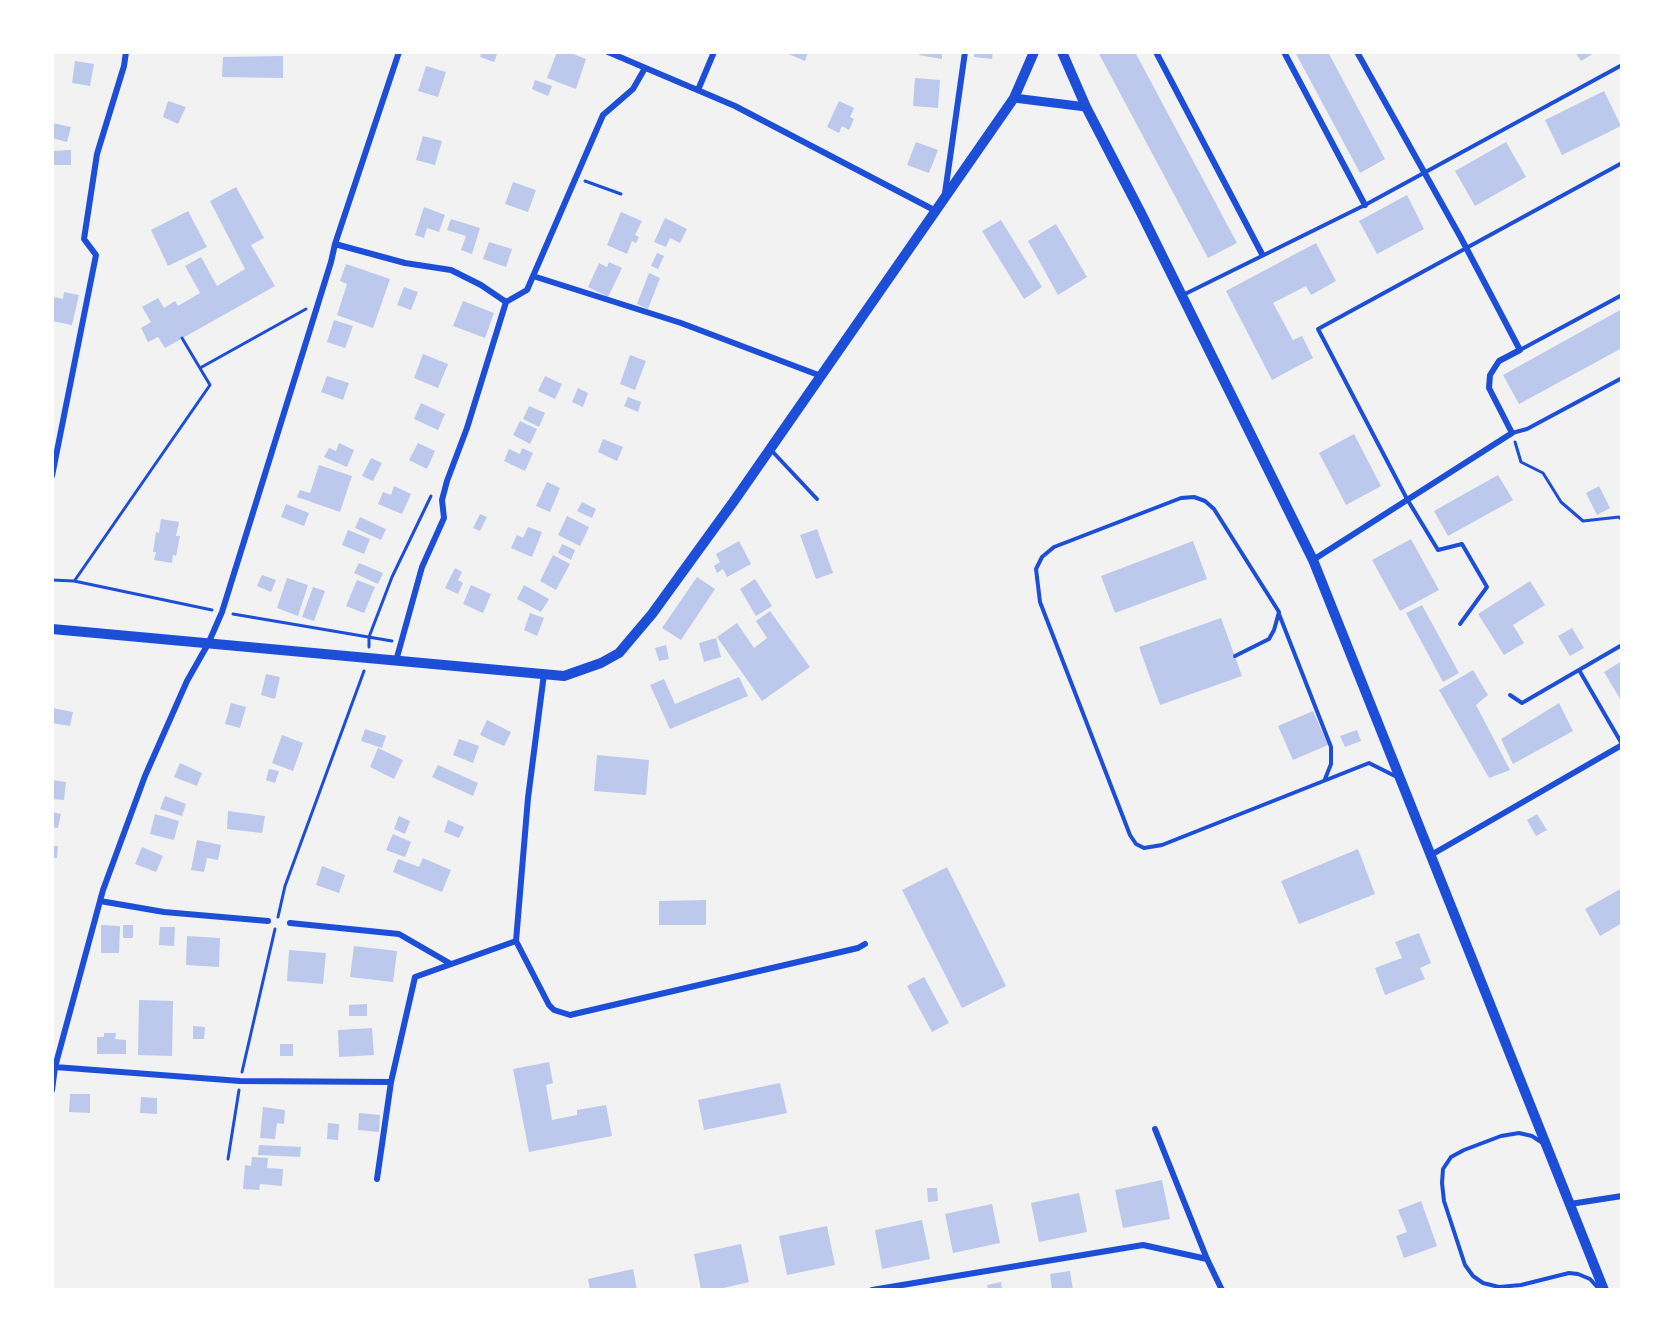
<!DOCTYPE html>
<style>
body{margin:0}
#map{position:relative;width:1674px;height:1342px;overflow:hidden;background:#f2f2f2;font-family:"Fira Sans",sans-serif}
canvas{display:block}
.frame{position:absolute;inset:0;border:54px solid #fff;pointer-events:none}
</style>
<div id="map">
<canvas width="1674" height="1342"></canvas>
<div class="frame"></div>
</div>
<script>
const context = document.querySelector('canvas').getContext('2d');
context.lineJoin = 'round';
function paint(path, color) {
  context.fillStyle = color;
  context.fill(path, 'evenodd');
}
function shape(rows) {
  const path = new Path2D();
  for (const r of rows) {
    path.moveTo(r[0], r[1]);
    for (let i = 2; i < r.length; i += 2) path.lineTo(r[i], r[i + 1]);
  }
  return path;
}
function trace(path, color, width, dash) {
  context.strokeStyle = color;
  context.lineWidth = width;
  context.lineCap = dash ? 'butt' : 'round';
  context.setLineDash(dash || []);
  context.stroke(path);
}
const building = shape([
 [482,52,498,52,494,62,480,57],
 [557,52,568,52,586,59,576,89,547,78],
 [784,52,808,52,805,61],
 [920,52,942,52,942,59,919,55],
 [974,52,993,52,992,59,974,57],
 [1098,52,1135,52,1237,243,1208,258],
 [1295,52,1328,52,1385,159,1360,173],
 [1575,52,1596,52,1581,61],
 [283,56,283,78,222,77,223,57],
 [75,61,94,64,90,86,72,83],
 [426,66,446,72,438,97,418,91],
 [915,78,940,80,938,108,913,106],
 [535,80,552,86,548,96,532,89],
 [1604,91,1621,126,1562,155,1545,120],
 [168,101,186,107,178,124,163,117],
 [839,101,854,108,850,117,854,119,849,130,842,126,839,133,827,127],
 [52,123,71,127,67,142,52,138],
 [423,136,442,141,435,165,416,160],
 [916,142,938,150,929,173,907,165],
 [1506,142,1526,177,1475,206,1455,171],
 [71,150,71,165,52,165,52,151],
 [513,182,536,190,528,212,505,204],
 [236,187,264,238,251,245,275,286,165,348,158,337,148,342,141,328,151,322,142,307,158,298,164,308,175,301,178,306,200,293,185,266,201,257,217,286,245,269,210,201],
 [1407,195,1424,229,1377,254,1359,221],
 [424,207,445,215,439,232,427,228,424,238,415,235],
 [188,211,207,247,168,266,151,230],
 [621,212,642,221,635,235,639,237,636,243,632,241,627,254,607,245],
 [665,218,687,229,680,243,670,238,666,247,654,242],
 [451,219,480,228,472,254,461,250,466,236,447,230],
 [1001,220,1042,287,1024,299,982,231],
 [1056,224,1087,277,1058,295,1028,241],
 [489,242,512,249,506,267,483,259],
 [1316,243,1336,281,1311,295,1306,286,1273,303,1293,340,1302,336,1313,358,1272,380,1226,291],
 [657,253,664,256,658,269,651,266],
 [609,262,622,268,608,297,588,287,599,263,607,267],
 [346,264,390,279,373,328,337,315,347,284,340,281],
 [649,273,660,278,648,309,637,304],
 [404,287,418,292,411,310,397,305],
 [64,292,79,295,72,325,52,321,54,297,63,299],
 [463,301,494,313,485,338,453,326],
 [1622,309,1622,348,1519,404,1503,375],
 [334,320,353,326,345,348,327,342],
 [423,354,448,364,438,388,414,378],
 [630,355,646,361,635,390,620,384],
 [327,376,349,383,343,400,321,392],
 [545,376,562,384,555,399,538,391],
 [578,388,588,393,583,407,572,402],
 [628,397,641,402,638,412,624,406],
 [421,403,445,414,438,430,414,419],
 [529,406,545,413,539,427,523,419],
 [520,421,537,429,530,444,513,435],
 [1354,434,1381,486,1346,505,1319,453],
 [603,439,623,447,617,461,598,452],
 [339,443,354,450,347,467,324,457,329,448,336,451],
 [418,443,435,451,427,469,409,460],
 [522,448,533,453,525,471,504,461,509,449,520,454],
 [371,458,382,463,373,481,362,476],
 [319,465,352,476,340,512,297,497,300,490,310,493],
 [1498,475,1513,500,1448,536,1434,511],
 [547,482,560,488,550,512,536,506],
 [394,486,411,494,402,514,378,504,383,492,391,495],
 [1599,486,1610,508,1597,515,1586,493],
 [582,502,596,509,592,518,577,511],
 [286,504,309,513,304,526,281,517],
 [480,514,487,517,480,531,473,528],
 [567,516,589,527,580,546,558,535],
 [360,517,386,529,381,540,355,528],
 [161,519,179,522,176,536,180,536,176,556,173,555,172,563,154,560,156,552,153,552,156,532,159,533],
 [528,527,542,532,532,557,511,548,517,535,523,538],
 [817,529,833,573,816,579,800,535],
 [348,530,370,539,364,554,342,545],
 [1411,539,1439,590,1400,611,1372,560],
 [739,541,751,564,727,577,723,569,717,573,714,566,720,562,716,554],
 [1193,541,1207,579,1115,613,1101,576],
 [562,544,575,550,571,560,558,553],
 [553,555,570,564,556,590,540,581],
 [359,563,383,573,378,584,354,573],
 [455,568,462,572,458,580,463,583,458,594,445,588],
 [262,575,276,580,271,592,257,586],
 [697,577,715,589,681,640,662,628],
 [287,578,308,585,298,616,277,608],
 [755,579,772,606,756,616,740,589],
 [357,580,375,587,364,613,346,606],
 [1530,581,1545,605,1513,625,1524,643,1504,655,1478,614],
 [471,585,491,594,483,613,463,604],
 [524,585,549,599,541,612,517,599],
 [313,587,325,591,314,621,302,617],
 [1422,605,1459,673,1443,682,1406,613],
 [770,611,810,667,762,701,717,637,737,623,754,648,767,638,756,621],
 [530,613,544,618,537,636,524,630],
 [1221,618,1242,676,1160,705,1139,647],
 [1572,628,1584,648,1570,656,1558,636],
 [716,638,721,657,704,662,699,643],
 [666,645,669,659,659,661,655,648],
 [1622,661,1622,702,1604,672],
 [1473,670,1488,695,1476,705,1510,770,1489,778,1439,690],
 [266,674,280,677,275,699,261,695],
 [739,677,748,696,670,729,650,685,664,679,675,704],
 [231,703,246,707,240,728,225,724],
 [1559,703,1573,731,1513,764,1501,739],
 [52,708,73,712,70,726,52,723],
 [1313,711,1328,745,1293,760,1278,726],
 [487,720,511,732,504,746,480,735],
 [365,729,386,736,382,748,361,741],
 [1357,730,1361,741,1345,747,1340,736],
 [282,735,303,743,293,771,272,763],
 [459,739,479,746,473,763,453,755],
 [378,748,403,760,394,779,370,767],
 [597,755,649,760,646,795,594,791],
 [180,763,202,773,197,786,174,777],
 [438,765,478,783,473,796,432,777],
 [269,769,279,771,275,783,266,780],
 [52,780,66,782,64,800,52,799],
 [165,796,186,804,182,816,160,809],
 [228,811,265,816,262,833,227,829],
 [52,812,61,814,58,828,52,827],
 [155,814,179,821,174,840,150,834],
 [1537,814,1547,830,1536,836,1527,820],
 [399,816,410,821,405,834,394,829],
 [448,820,464,827,459,838,444,832],
 [393,834,411,842,405,857,386,850],
 [197,840,221,845,218,860,207,858,204,872,191,870],
 [52,846,58,846,57,858,52,858],
 [142,847,163,856,156,872,135,864],
 [1358,849,1375,894,1299,924,1281,881],
 [423,858,451,870,442,892,393,872,398,859,419,867],
 [322,866,345,875,339,893,316,885],
 [947,867,1006,986,962,1008,902,890],
 [1622,888,1622,923,1600,936,1585,909],
 [706,900,706,925,659,925,659,901],
 [101,925,120,926,119,953,101,953],
 [123,925,133,925,133,938,123,938],
 [160,927,175,927,174,946,159,945],
 [1419,933,1431,963,1420,968,1425,979,1385,995,1375,968,1402,958,1395,942],
 [187,936,220,938,219,967,186,965],
 [354,946,397,951,393,982,350,977],
 [289,950,326,953,323,984,287,981],
 [924,977,949,1023,932,1032,907,986],
 [139,1000,173,1001,172,1056,138,1055],
 [367,1004,367,1016,349,1016,349,1005],
 [193,1026,205,1027,204,1039,193,1039],
 [372,1028,374,1055,339,1057,338,1030],
 [104,1033,116,1033,115,1039,126,1040,126,1054,97,1054,97,1037,104,1037],
 [280,1044,293,1044,293,1056,280,1056],
 [549,1062,553,1083,546,1085,552,1120,577,1115,577,1110,606,1105,612,1136,529,1152,513,1069],
 [780,1083,787,1113,704,1130,698,1100],
 [70,1094,90,1094,90,1113,69,1112],
 [141,1097,157,1098,157,1114,140,1113],
 [263,1107,285,1110,284,1124,277,1123,275,1139,260,1138],
 [359,1113,380,1115,379,1132,358,1130],
 [328,1123,339,1124,338,1140,327,1139],
 [259,1145,301,1147,300,1157,258,1155],
 [252,1157,268,1158,267,1168,283,1169,282,1186,260,1184,259,1190,243,1189,245,1165,251,1166],
 [1162,1180,1170,1219,1123,1228,1115,1190],
 [927,1188,937,1188,938,1201,928,1202],
 [1079,1193,1087,1232,1039,1242,1031,1203],
 [1421,1201,1437,1246,1404,1258,1396,1236,1407,1232,1398,1210],
 [992,1204,1000,1243,953,1253,945,1214],
 [922,1220,930,1259,882,1269,875,1230],
 [827,1226,835,1265,787,1275,779,1236],
 [741,1244,749,1282,715,1290,701,1290,694,1254],
 [633,1269,637,1290,590,1290,588,1279],
 [1070,1271,1073,1290,1052,1290,1050,1274],
 [1001,1282,1002,1290,988,1290,987,1285]
]);
const path = shape([
 [585,181,621,194],
 [200,368,306,309],
 [1515,442,1521,462,1543,473,1561,502,1583,521,1619,517,1622,520],
 [52,580,74,581,212,610],
 [75,580,210,385,182,338],
 [233,614,392,641],
 [369,647,369,637,392,577,431,496],
 [278,917,285,886,364,671],
 [242,1072,275,929],
 [228,1159,239,1090]
]);
const service = shape([
 [1183,295,1365,205,1622,65],
 [1520,350,1622,295],
 [1512,433,1527,429,1622,378],
 [771,450,817,499],
 [1279,614,1331,747,1331,764,1325,779],
 [1460,624,1487,587,1462,544,1438,550,1407,499,1318,329,1622,163],
 [1235,656,1269,639,1274,630,1279,612,1214,509,1205,501,1194,497,1181,498,1054,547,1042,557,1036,569,1040,602,1130,835,1136,844,1144,848,1162,845,1369,763,1395,776],
 [1579,670,1622,744],
 [1510,695,1522,703,1622,645],
 [1541,1142,1532,1136,1519,1133,1501,1136,1464,1150,1451,1157,1443,1169,1442,1183,1444,1201,1465,1265,1473,1276,1483,1283,1499,1287,1521,1285,1569,1273,1578,1274,1590,1279,1600,1290]
]);
const minor = shape([
 [608,52,735,106,936,211],
 [1156,52,1262,254],
 [1284,52,1365,205],
 [698,90,714,52],
 [945,193,965,52],
 [335,244,405,263,451,270,481,285,506,302],
 [533,276,681,323,821,376],
 [52,476,96,255,84,239,97,154,124,66,126,52],
 [1313,560,1512,433,1489,388,1490,375,1499,361,1520,350,1461,238,1357,52],
 [396,661,422,567,444,518,442,500,447,481,467,428,506,302,527,290,603,115,633,89,645,68],
 [544,674,528,798,516,941,549,1005,554,1010,570,1015,858,948,865,944],
 [1431,855,1622,745],
 [100,901,164,912,268,921],
 [290,923,399,934,451,964],
 [55,1067,240,1081,391,1082],
 [52,1090,55,1067,103,890,145,776,187,681,208,644,222,612,331,262,335,244,399,52],
 [1155,1129,1207,1259,1222,1290],
 [377,1179,391,1082,415,977,516,941],
 [1570,1204,1622,1196],
 [872,1290,1143,1245,1207,1259]
]);
const tertiary = shape([
 [1014,98,1086,107]
]);
const secondary = shape([
 [1062,52,1086,107,1141,213,1313,560,1604,1290],
 [52,629,564,676,601,663,619,653,652,614,734,501,1014,98,1034,52]
]);
paint(building, '#bdc9ec');
trace(path, '#1d4ed8', 3);
trace(service, '#1d4ed8', 4);
trace(minor, '#1d4ed8', 6);
trace(tertiary, '#1d4ed8', 9);
trace(secondary, '#1d4ed8', 10);
</script>
